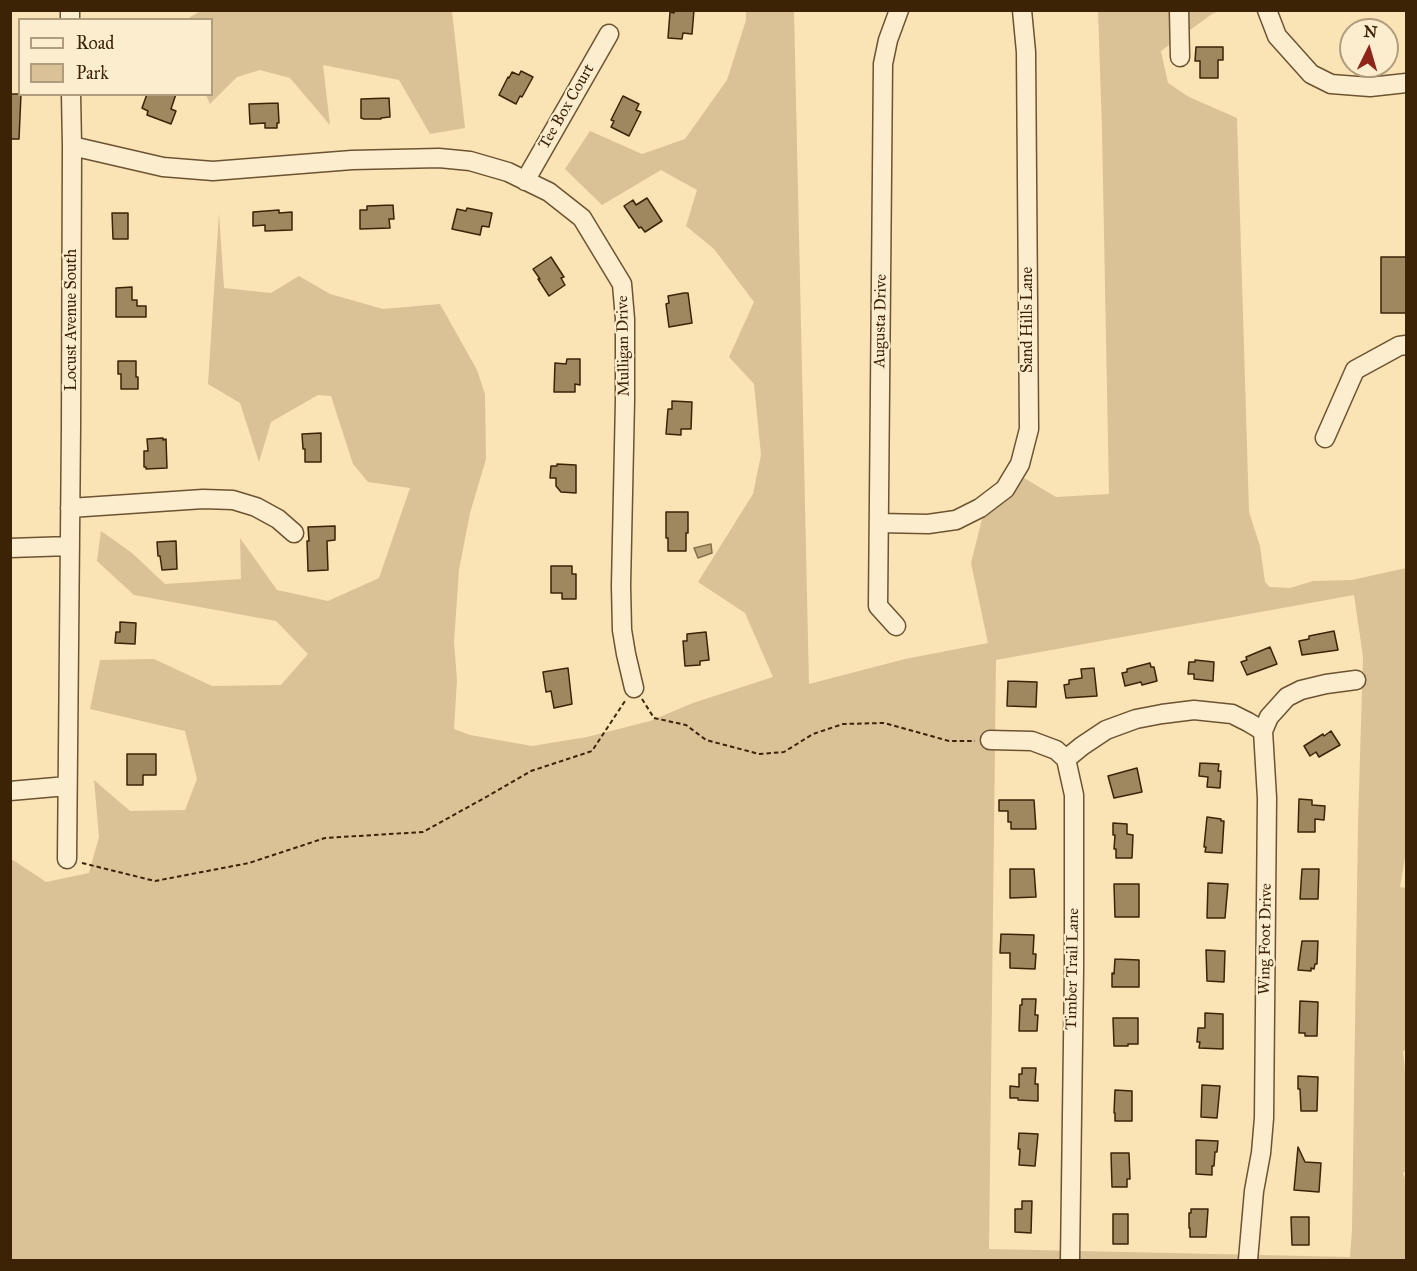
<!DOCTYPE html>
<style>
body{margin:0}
#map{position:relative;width:1417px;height:1271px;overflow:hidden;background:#fae3b4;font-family:"IM FELL Great Primer",serif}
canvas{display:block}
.frame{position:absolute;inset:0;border:12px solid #3d2306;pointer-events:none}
.legend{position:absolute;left:18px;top:18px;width:195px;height:78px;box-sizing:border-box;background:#fcedce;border:2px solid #b09c7e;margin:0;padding:8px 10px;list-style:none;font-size:18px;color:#3d2306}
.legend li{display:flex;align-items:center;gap:12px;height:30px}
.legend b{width:30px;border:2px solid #b09c7e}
.north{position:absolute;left:1339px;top:18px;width:60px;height:60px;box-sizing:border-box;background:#fcedce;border:2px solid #b09c7e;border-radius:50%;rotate:5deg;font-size:16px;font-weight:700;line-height:24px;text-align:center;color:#3d2306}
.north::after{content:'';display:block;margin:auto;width:21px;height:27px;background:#8f2418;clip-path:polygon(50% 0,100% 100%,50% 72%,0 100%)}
</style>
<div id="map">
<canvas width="1417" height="1271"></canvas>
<div class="frame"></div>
<ul class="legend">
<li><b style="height:8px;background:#fcedce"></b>Road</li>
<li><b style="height:16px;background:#dac296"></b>Park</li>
</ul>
<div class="north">N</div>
</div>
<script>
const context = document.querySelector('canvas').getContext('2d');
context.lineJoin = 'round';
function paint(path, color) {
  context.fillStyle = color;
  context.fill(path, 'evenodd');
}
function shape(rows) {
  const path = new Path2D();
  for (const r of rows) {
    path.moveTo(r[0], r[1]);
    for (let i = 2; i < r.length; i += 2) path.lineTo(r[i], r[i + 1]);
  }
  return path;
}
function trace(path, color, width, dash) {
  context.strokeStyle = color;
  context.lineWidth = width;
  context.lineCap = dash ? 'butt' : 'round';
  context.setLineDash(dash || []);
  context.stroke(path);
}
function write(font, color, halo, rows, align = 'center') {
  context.font = font + ' "IM FELL Great Primer",serif';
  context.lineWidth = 4.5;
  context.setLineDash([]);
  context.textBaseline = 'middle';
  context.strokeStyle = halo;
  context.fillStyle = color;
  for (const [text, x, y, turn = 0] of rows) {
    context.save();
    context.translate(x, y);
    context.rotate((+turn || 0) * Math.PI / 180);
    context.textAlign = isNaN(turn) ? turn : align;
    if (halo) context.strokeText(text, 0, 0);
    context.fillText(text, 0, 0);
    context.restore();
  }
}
const green = shape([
 [202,10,452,11,465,128,430,134,399,80,323,65,330,125,290,78,260,70,237,77,210,104,206,95,212,94,212,20,187,19],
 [746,11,794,11,809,684,905,659,988,643,971,563,983,515,1024,478,1056,497,1109,494,1102,130,1098,11,1219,11,1212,14,1161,51,1168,83,1189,97,1237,118,1249,512,1260,546,1265,582,1270,587,1290,588,1313,581,1352,580,1406,568,1406,852,1400,887,1406,888,1406,1050,1403,1051,1406,1078,1406,1171,1403,1173,1406,1181,1406,1260,11,1260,11,860,13,860,46,882,89,873,99,837,94,780,130,811,185,810,197,779,185,731,90,709,100,660,154,659,212,686,281,685,308,654,276,621,134,595,97,561,101,531,132,553,165,584,241,579,240,538,277,590,328,601,379,578,410,488,368,482,353,464,331,396,318,395,271,422,259,462,240,403,208,384,219,213,224,288,271,293,299,276,330,294,383,309,440,304,477,370,485,394,486,459,470,513,459,570,454,642,457,680,454,729,470,735,532,746,587,737,650,721,693,703,773,677,745,613,698,582,753,494,761,455,754,384,729,357,754,302,714,249,686,226,697,190,661,170,602,205,565,169,590,131,642,154,685,139,727,80,746,20],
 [1354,595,1363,657,1358,824,1352,1230,1350,1257,989,1249,996,660]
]);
const water = shape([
 [711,544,712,553,698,558,694,548,711,544]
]);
const building = shape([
 [674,10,694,10,692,34,683,33,682,39,668,38,670,12,674,13,674,10],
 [1196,47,1223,47,1223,60,1218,60,1218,78,1200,78,1200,61,1195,61,1196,47],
 [521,71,533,77,522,97,520,96,516,104,499,95,508,77,509,78,512,72,519,75,521,71],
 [10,94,21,94,19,139,10,139,10,94],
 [147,94,176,94,171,109,176,111,171,124,147,115,148,111,142,108,147,94],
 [623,96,639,104,636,110,641,112,629,136,611,127,614,121,611,120,623,96],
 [389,98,390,117,381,118,381,119,364,119,361,118,361,99,389,98],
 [278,103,279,123,277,123,277,128,265,128,265,123,250,124,249,104,278,103],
 [647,198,662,221,645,232,641,227,639,228,624,206,633,200,636,205,647,198],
 [393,205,394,219,389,219,390,228,360,229,360,210,367,210,367,206,393,205],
 [467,208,492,213,489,227,482,226,480,235,452,229,457,209,466,211,467,208],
 [279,210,279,213,292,212,292,230,265,231,265,225,253,226,253,212,279,210],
 [112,213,128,213,128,239,113,239,112,213],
 [551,257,564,277,561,278,565,285,549,296,538,279,540,279,533,269,551,257],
 [1381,257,1407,257,1407,313,1381,313,1381,257],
 [132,287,132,300,137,300,137,306,146,306,146,317,116,317,116,288,132,287],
 [684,293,688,293,692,323,669,327,666,304,669,303,668,296,684,293],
 [567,359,580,359,580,385,575,384,575,392,554,392,555,363,566,364,567,359],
 [118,361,136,361,136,377,138,377,138,389,121,389,121,374,118,374,118,361],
 [672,401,692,402,691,429,681,429,681,435,666,434,668,409,672,409,672,401],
 [321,433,321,462,305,462,305,449,303,449,302,434,321,433],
 [163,438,163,440,166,439,167,468,146,469,146,467,144,467,144,451,148,451,147,439,163,438],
 [557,464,576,465,576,493,561,492,556,486,556,478,550,478,551,466,557,466,557,464],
 [666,512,688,512,688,533,686,533,686,551,668,551,668,538,666,538,666,512],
 [335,526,335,540,327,541,328,570,308,571,307,541,309,541,308,527,335,526],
 [176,541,177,569,162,570,160,556,158,556,157,542,176,541],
 [551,566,572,566,572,574,576,574,576,599,562,599,562,593,551,593,551,566],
 [120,622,136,623,135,644,115,643,116,632,120,632,120,622],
 [1334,631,1338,650,1302,655,1299,641,1309,639,1309,636,1334,631],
 [706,632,709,660,700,661,700,665,685,666,683,641,687,641,687,634,706,632],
 [1270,647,1277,664,1247,675,1241,662,1247,660,1246,657,1270,647],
 [1195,660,1214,662,1213,681,1194,679,1194,674,1188,674,1189,662,1195,662,1195,660],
 [1150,663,1151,667,1154,667,1157,681,1142,685,1141,682,1125,686,1122,673,1127,672,1127,669,1150,663],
 [568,668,572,704,554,708,551,691,546,692,543,672,568,668],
 [1094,668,1097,696,1066,698,1064,685,1069,684,1069,680,1082,678,1081,669,1094,668],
 [1008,681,1037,682,1036,707,1007,706,1008,681],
 [1331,731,1340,745,1319,757,1316,752,1310,756,1304,746,1323,734,1324,736,1331,731],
 [127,754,156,754,156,775,143,775,143,785,127,785,127,754],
 [1200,763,1219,764,1218,771,1221,771,1220,788,1207,787,1208,777,1199,776,1200,763],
 [1137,768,1142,792,1114,798,1108,776,1137,768],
 [1299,799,1312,800,1312,805,1325,806,1324,820,1315,819,1315,832,1298,832,1299,799],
 [999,800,1034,800,1036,829,1011,829,1011,822,1008,822,1008,811,999,811,999,800],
 [1207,817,1221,819,1221,821,1224,821,1222,853,1205,852,1206,847,1204,847,1207,817],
 [1113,823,1127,824,1127,834,1133,835,1132,858,1116,858,1116,849,1114,849,1115,835,1113,835,1113,823],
 [1010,869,1034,869,1036,897,1010,898,1010,869],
 [1302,869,1319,869,1318,899,1300,899,1302,869],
 [1208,883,1228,884,1225,918,1207,918,1208,883],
 [1114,884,1139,884,1139,917,1115,917,1114,884],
 [1001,934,1034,935,1033,954,1036,954,1035,969,1010,968,1010,953,1000,953,1001,934],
 [1302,941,1318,941,1317,964,1315,964,1314,969,1311,968,1311,971,1298,970,1302,941],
 [1206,950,1225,951,1224,982,1207,981,1206,950],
 [1115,959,1139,960,1139,987,1112,987,1112,973,1114,974,1115,959],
 [1022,999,1036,999,1035,1015,1038,1015,1037,1031,1019,1031,1020,1005,1022,1005,1022,999],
 [1300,1001,1318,1002,1317,1036,1305,1036,1305,1033,1299,1033,1300,1001],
 [1205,1013,1223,1014,1223,1049,1199,1048,1200,1042,1197,1042,1198,1028,1205,1028,1205,1013],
 [1113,1018,1138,1018,1138,1044,1128,1044,1128,1046,1114,1046,1113,1018],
 [1022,1068,1036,1068,1035,1084,1038,1084,1038,1101,1018,1100,1018,1098,1010,1098,1010,1086,1019,1087,1019,1074,1022,1074,1022,1068],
 [1298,1076,1318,1077,1317,1111,1301,1111,1300,1089,1298,1089,1298,1076],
 [1202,1085,1220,1086,1217,1118,1201,1117,1202,1085],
 [1115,1090,1132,1091,1132,1121,1115,1121,1115,1113,1114,1113,1115,1090],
 [1019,1133,1038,1134,1035,1166,1019,1165,1020,1149,1018,1149,1019,1133],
 [1196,1140,1218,1141,1217,1152,1215,1152,1214,1166,1212,1166,1212,1175,1196,1174,1196,1140],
 [1298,1147,1305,1162,1321,1163,1319,1192,1294,1190,1298,1147],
 [1111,1153,1129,1153,1130,1179,1127,1179,1127,1187,1112,1187,1111,1153],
 [1022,1201,1032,1201,1031,1233,1015,1232,1015,1209,1022,1209,1022,1201],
 [1191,1209,1208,1209,1206,1237,1190,1237,1190,1228,1189,1228,1189,1213,1191,1213,1191,1209],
 [1113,1214,1128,1214,1128,1244,1113,1244,1113,1214],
 [1291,1217,1309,1217,1309,1245,1292,1245,1291,1217]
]);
const path = shape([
 [642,699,654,718,686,725,706,740,759,754,784,752,813,734,843,724,884,723,949,741,975,741],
 [82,863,155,881,249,863,325,838,423,832,488,796,531,771,592,751,625,701]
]);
const minor = shape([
 [1179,10,1180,57],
 [1267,10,1277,36,1311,74,1331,84,1370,87,1406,83],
 [70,20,70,10],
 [72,146,163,167,213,171,352,160,439,158,470,161,508,172,549,192,582,218,622,284,625,319,625,400,621,586,622,630,626,654,634,688],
 [525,181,609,34],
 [1325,438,1355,370,1399,346,1406,345],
 [70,508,203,499,233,500,256,507,278,519,294,533],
 [879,523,928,524,956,520,980,508,1005,489,1020,464,1029,429,1026,52,1022,10],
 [10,548,70,546],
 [896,626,878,606,883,64,888,40,899,10],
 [990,740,1032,741,1056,750,1066,759,1074,795,1074,970,1070,1260],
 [1066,759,1082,746,1106,730,1136,719,1162,714,1194,710,1232,714,1248,722,1263,731],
 [10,791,67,786],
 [67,859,71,427,72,146,71,94],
 [1248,1260,1254,1191,1261,1153,1264,1118,1267,798,1263,731,1269,717,1287,697,1301,690,1326,684,1356,680]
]);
const streetNames = [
 ["Tee Box Court",567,107,-60],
 ["Locust Avenue South",72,320,-90],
 ["Sand Hills Lane",1028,320,-90],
 ["Augusta Drive",881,321,-89],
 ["Mulligan Drive",624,346,-91],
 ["Wing Foot Drive",1266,939,-89],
 ["Timber Trail Lane",1073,969,-89]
];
paint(green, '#dac296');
paint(water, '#baa279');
trace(water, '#886f4b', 1.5);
paint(building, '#9f8760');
trace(building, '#3d2306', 1.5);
trace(minor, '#6c5332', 21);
trace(path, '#3d2306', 2, [4.5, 3]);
trace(minor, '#fcedce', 18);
write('16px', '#3d2306', '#fcedce', streetNames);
</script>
